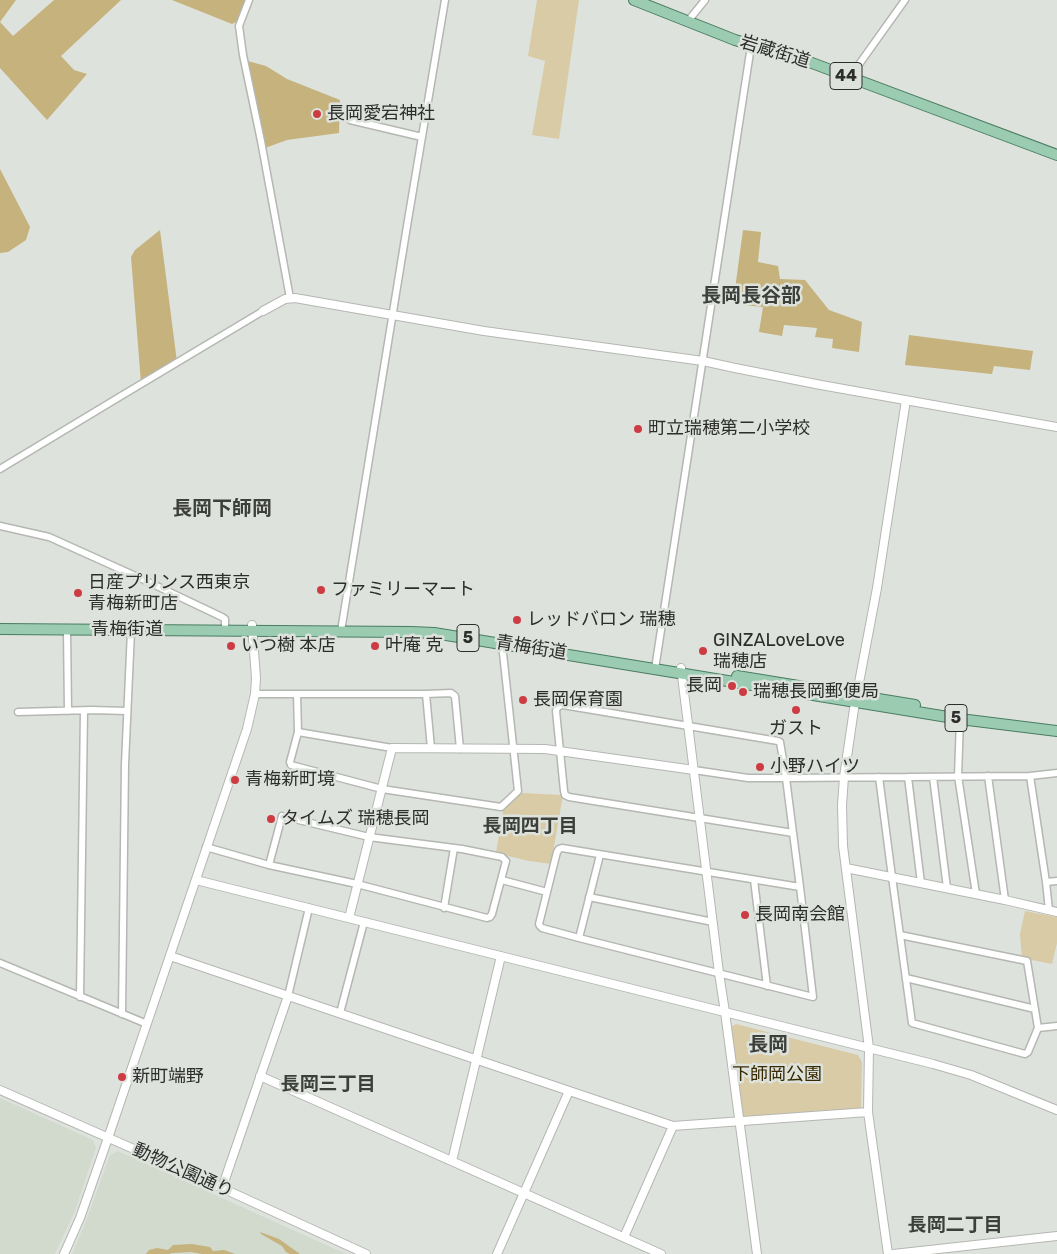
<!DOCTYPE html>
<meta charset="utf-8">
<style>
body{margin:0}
canvas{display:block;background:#dee2dc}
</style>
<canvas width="1057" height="1254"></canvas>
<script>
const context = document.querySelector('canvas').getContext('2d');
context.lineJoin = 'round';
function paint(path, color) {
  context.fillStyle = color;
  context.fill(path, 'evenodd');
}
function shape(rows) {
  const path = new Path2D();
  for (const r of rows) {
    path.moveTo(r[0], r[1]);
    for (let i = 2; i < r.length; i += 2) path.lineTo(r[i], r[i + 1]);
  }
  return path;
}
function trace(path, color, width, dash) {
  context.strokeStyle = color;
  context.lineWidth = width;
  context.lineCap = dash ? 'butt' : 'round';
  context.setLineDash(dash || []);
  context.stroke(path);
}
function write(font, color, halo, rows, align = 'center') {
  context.font = font + ' Rubik,"Noto Sans JP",sans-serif';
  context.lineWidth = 5;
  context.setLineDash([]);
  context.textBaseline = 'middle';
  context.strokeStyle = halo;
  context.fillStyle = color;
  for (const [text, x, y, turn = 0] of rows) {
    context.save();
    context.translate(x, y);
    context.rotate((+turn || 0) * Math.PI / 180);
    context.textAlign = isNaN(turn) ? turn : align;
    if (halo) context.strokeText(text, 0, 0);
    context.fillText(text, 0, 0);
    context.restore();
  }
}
const built = shape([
 [0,1098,93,1140,96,1148,75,1211,55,1254,0,1254],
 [118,1151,346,1254,72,1254,86,1221,110,1155]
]);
const green = shape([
 [537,0,579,0,559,139,532,135,545,61,528,56],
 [522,793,563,795,551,864,529,861,496,853,503,811],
 [1025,911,1057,917,1057,943,1052,964,1022,958,1020,934],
 [736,1024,858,1055,862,1062,861,1109,746,1117,741,1114,731,1027]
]);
const forest = shape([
 [0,0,16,0,0,22],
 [54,0,121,0,61,56,74,70,87,74,47,120,0,68,0,22,13,36],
 [172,0,247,0,238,21,232,24],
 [244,60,266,66,287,79,340,100,339,133,287,140,265,148,253,83],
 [0,169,30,227,26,240,8,252,0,253],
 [160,230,177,362,141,383,131,257,135,250],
 [743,230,761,232,758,262,778,266,780,279,805,280,829,310,862,322,859,352,832,348,833,339,815,337,817,328,784,325,782,336,759,332,763,307,733,304],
 [909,335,1033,351,1030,370,994,366,992,374,905,365],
 [260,1232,279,1239,300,1254,290,1254,286,1252,282,1246,261,1234],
 [192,1244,210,1247,213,1251,224,1250,235,1254,202,1254,191,1252,172,1253,169,1254,146,1254,149,1250,157,1248,168,1250,173,1245]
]);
const minor = shape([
 [249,0,239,26,243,55,261,141,290,298],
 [688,21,705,0],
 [850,77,905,0],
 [350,120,422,137],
 [0,469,121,396,263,311],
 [0,526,49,537,140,578,222,617,225,619,225,630],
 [67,630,68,711],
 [341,631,407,226,445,0],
 [655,669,751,46],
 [255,694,426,694,431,748],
 [297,694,298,732,290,762,291,765,382,789,501,807,518,791,502,644],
 [426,694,451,693,455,696,460,749],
 [18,712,91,710,127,711],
 [960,719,958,776,976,894],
 [298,732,392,748],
 [694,770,748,778,786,778,1030,776,1057,773],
 [988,776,1005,900],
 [1030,776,1046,882,1049,910],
 [879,777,892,877,912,1023,1025,1054,1028,1052,1038,1028,1027,961,900,935],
 [908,777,921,883],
 [933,777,947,888],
 [282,816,369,837,462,849,502,857,506,861,492,914,490,917,487,918,357,884,269,865,282,816],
 [793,833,569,797,565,795,564,791,556,711,557,708,559,706,563,705,778,741,780,742,786,778,793,833,800,887,813,997,579,938,542,928,540,926,539,924,557,852,559,849,562,848,800,887],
 [206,847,269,865],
 [502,880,547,892],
 [754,880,767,986],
 [1046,882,1057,881],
 [589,897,713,922],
 [444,908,454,848],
 [579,938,600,855],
 [0,963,147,1024],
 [906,978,1035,1009],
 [288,996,309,908],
 [80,997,84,711],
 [340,1013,364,922],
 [122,1014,125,764,131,631],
 [1038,1028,1057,1026]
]);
const tertiary = shape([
 [263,311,285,299,295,298,484,331,703,361,735,368,821,385,1057,427],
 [681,668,719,973,725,1012,757,1254],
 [846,868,1005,900,1057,912],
 [196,880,933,1064,971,1075,1057,1110],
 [349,918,392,748,545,749,694,770],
 [170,956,673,1126,868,1112],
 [260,1076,661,1254],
 [0,1090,222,1188,366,1254],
 [452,1161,501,956],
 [222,1188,288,996],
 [624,1237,673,1126],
 [64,1254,80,1218,108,1138,247,729,255,694,256,678,252,625],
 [497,1254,569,1091],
 [888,1254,868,1112,869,1048,843,846,842,805,844,777,854,709,877,588,906,400],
 [893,1254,1057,1236]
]);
const primary = shape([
 [634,0,735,40,812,63,1057,155],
 [0,629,411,632,434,633,960,719,1057,731],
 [737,676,915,705]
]);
const markers = [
 [317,114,5,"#cc3c42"],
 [638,429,5,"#cc3c42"],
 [321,590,5,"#cc3c42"],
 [78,593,5,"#cc3c42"],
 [517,620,5,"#cc3c42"],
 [231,646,5,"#cc3c42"],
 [375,646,5,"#cc3c42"],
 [703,651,5,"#cc3c42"],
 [732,686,5,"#cc3c42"],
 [743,692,5,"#cc3c42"],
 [523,700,5,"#cc3c42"],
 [796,710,5,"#cc3c42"],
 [760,767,5,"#cc3c42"],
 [235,780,5,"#cc3c42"],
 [271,819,5,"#cc3c42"],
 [745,915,5,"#cc3c42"],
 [122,1077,5,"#cc3c42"]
];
const shields = [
 [846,76,32],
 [468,638,22],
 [956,718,22]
];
const shieldNames = [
 ["44",846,76],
 ["5",468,638],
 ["5",956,718]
];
const streetNames = [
 ["岩蔵街道",775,52,17],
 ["青梅街道",127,630],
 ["青梅街道",531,648,9],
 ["動物公園通り",183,1171,24]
];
const poiNames = [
 ["長岡愛宕神社",327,114],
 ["町立瑞穂第二小学校",648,429],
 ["日産プリンス西東京",88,583],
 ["青梅新町店",88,604],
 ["ファミリーマート",331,590],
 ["レッドバロン 瑞穂",527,620],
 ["GINZALoveLove",713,641],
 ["瑞穂店",713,662],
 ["いつ樹 本店",241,646],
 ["叶庵 克",385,646],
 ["長岡",722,686,"right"],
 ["瑞穂長岡郵便局",753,692],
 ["長岡保育園",533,700],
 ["ガスト",796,729,"center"],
 ["小野ハイツ",770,767],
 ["青梅新町境",245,780],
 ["タイムズ 瑞穂長岡",281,819],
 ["長岡南会館",755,915],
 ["新町端野",132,1077]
];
const parkNames = [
 ["下師岡公園",777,1075]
];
const neighbourhoodNames = [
 ["長岡四丁目",530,827],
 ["長岡三丁目",328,1085],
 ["長岡二丁目",955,1226]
];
const quarterNames = [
 ["長岡長谷部",751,296],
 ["長岡下師岡",222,509],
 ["長岡",768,1045]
];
paint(built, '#d1dacd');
paint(green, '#d9cba6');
paint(forest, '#c5b27c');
trace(minor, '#b4b7b2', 9);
trace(tertiary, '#b4b7b2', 10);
trace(primary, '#497d61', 12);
trace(minor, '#fff', 6);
trace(tertiary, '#fff', 8);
trace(primary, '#9bcbb1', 10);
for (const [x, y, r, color] of markers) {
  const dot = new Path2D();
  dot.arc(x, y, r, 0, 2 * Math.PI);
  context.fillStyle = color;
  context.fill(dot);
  trace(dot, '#dee2dc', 2);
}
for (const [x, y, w] of shields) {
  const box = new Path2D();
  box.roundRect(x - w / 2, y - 13.5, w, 27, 4);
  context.fillStyle = '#dee2dc';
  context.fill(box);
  trace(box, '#2c2e2c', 1);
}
write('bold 16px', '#2c2e2c', null, shieldNames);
write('18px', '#2c2e2c', '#dee2dc', streetNames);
write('18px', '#2c2e2c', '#dee2dc', poiNames, 'left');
write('18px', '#382a00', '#dee2dc', parkNames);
write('bold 19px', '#3c3f3a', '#dee2dc', neighbourhoodNames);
write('bold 20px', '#3c3f3a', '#dee2dc', quarterNames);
</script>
